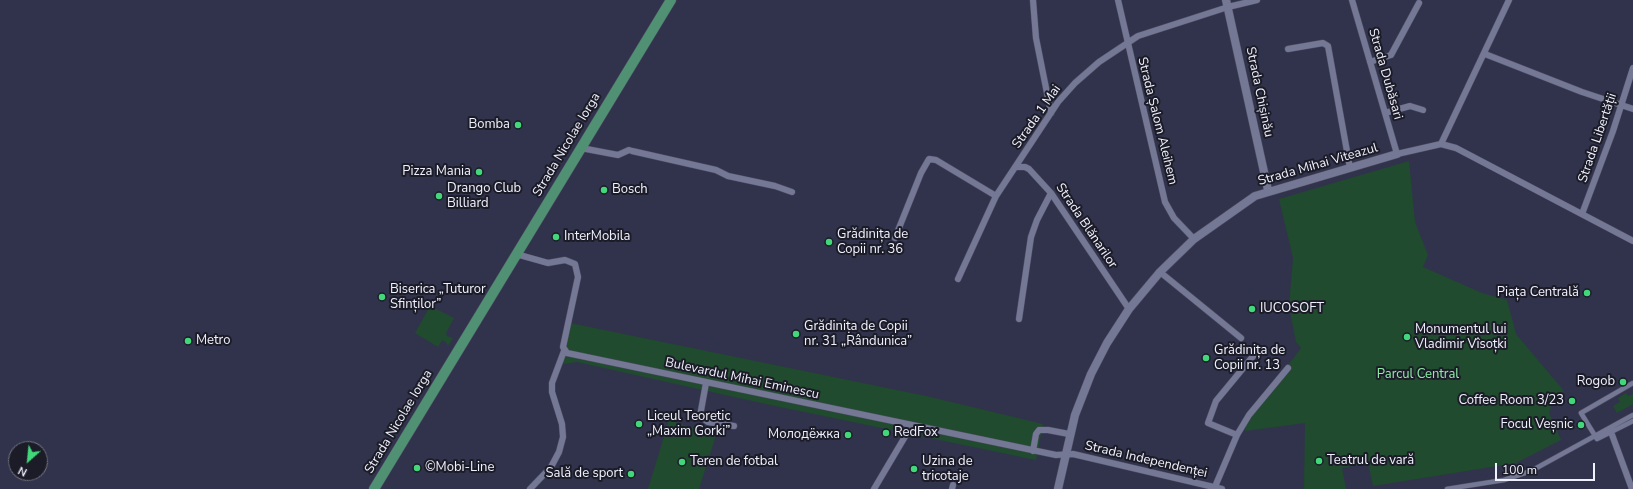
<!DOCTYPE html>
<meta charset="utf-8">
<style>
body{margin:0}
#map{position:relative;width:1633px;height:489px;overflow:hidden;background:#31334c;font-family:"Nunito Sans",sans-serif}
canvas{display:block}
.north{position:absolute;left:8px;top:441px;width:40px;height:40px;box-sizing:border-box;background:#1b1c27;border:1px solid #70717d;border-radius:50%;rotate:207deg;font-size:11px;font-weight:700;line-height:16px;text-align:center;color:#f0f1fe}
.north::after{content:'';display:block;margin:auto;width:14px;height:18px;background:#42d77b;clip-path:polygon(50% 0,100% 100%,50% 72%,0 100%)}
.scale{position:absolute;left:1495px;top:463px;width:100px;height:18px;box-sizing:border-box;border:2px solid #f0f1fe;border-top:0;padding-left:5px;font-size:12px;line-height:14px;white-space:nowrap;color:#f0f1fe;-webkit-text-stroke:3px #1b1c27;paint-order:stroke}
</style>
<div id="map">
<canvas width="1633" height="489"></canvas>
<div class="north">N</div>
<div class="scale">100 m</div>
</div>
<script>
const context = document.querySelector('canvas').getContext('2d');
context.lineJoin = 'round';
function paint(path, color) {
  context.fillStyle = color;
  context.fill(path, 'evenodd');
}
function shape(rows) {
  const path = new Path2D();
  for (const r of rows) {
    path.moveTo(r[0], r[1]);
    for (let i = 2; i < r.length; i += 2) path.lineTo(r[i], r[i + 1]);
  }
  return path;
}
function trace(path, color, width, dash) {
  context.strokeStyle = color;
  context.lineWidth = width;
  context.lineCap = dash ? 'butt' : 'round';
  context.setLineDash(dash || []);
  context.stroke(path);
}
function write(font, color, halo, rows, align = 'center') {
  context.font = font + ' "Nunito Sans",sans-serif';
  context.lineWidth = 4;
  context.setLineDash([]);
  context.textBaseline = 'middle';
  context.strokeStyle = halo;
  context.fillStyle = color;
  for (const [text, x, y, turn = 0] of rows) {
    context.save();
    context.translate(x, y);
    context.rotate((+turn || 0) * Math.PI / 180);
    context.textAlign = isNaN(turn) ? turn : align;
    if (halo) context.strokeText(text, 0, 0);
    context.fillText(text, 0, 0);
    context.restore();
  }
}
const green = shape([
 [1409,161,1415,222,1428,255,1423,267,1482,293,1507,300,1516,334,1564,391,1553,400,1549,413,1561,440,1516,463,1373,486,1368,463,1342,468,1346,489,1304,489,1305,423,1245,431,1247,420,1301,348,1296,342,1289,306,1293,258,1279,199],
 [430,306,454,318,446,333,447,336,453,338,448,346,446,342,442,340,438,347,415,333],
 [570,323,926,396,1043,424,1036,460,766,404,577,362,563,364],
 [1626,393,1628,396,1633,394,1633,404,1617,413,1613,406,1620,402,1618,398],
 [669,420,716,435,699,489,648,489]
]);
const pedestrian = shape([
 [1633,383,1581,413,1597,439,1633,421],
 [1447,489,1504,480,1531,471,1633,415]
]);
const minor = shape([
 [1033,0,1036,38,1051,113],
 [1118,0,1165,202,1174,218,1194,239],
 [1352,0,1397,154,1441,144,1456,148,1633,241],
 [1288,49,1323,43,1328,46,1350,168],
 [1485,54,1582,92,1633,109],
 [1370,62,1391,55,1419,3],
 [1385,113,1410,106,1423,110],
 [1441,144,1509,0],
 [581,148,618,155,629,150,632,151,716,170,728,176,775,186,792,192],
 [1016,167,1025,167,1029,169,1051,193,1129,309],
 [1582,214,1613,131,1633,68],
 [895,238,921,173,929,159,936,160,996,196],
 [516,254,548,263,565,260,575,264,578,277,563,347,567,353,1056,455,1073,454,1222,489],
 [1160,272,1241,338],
 [958,279,996,196,1058,102,1075,83,1099,62,1138,36,1228,7,1257,0],
 [1019,319,1031,237,1037,220,1051,193],
 [706,383,700,416,708,422,734,426],
 [1611,432,1632,489],
 [1237,435,1208,423,1216,401,1259,349],
 [1033,451,1036,434,1039,430,1048,430,1069,434],
 [530,489,551,467,559,452,563,437,562,424,552,392,552,383,564,351],
 [874,489,906,435,916,427],
 [952,489,953,485],
 [1214,489,1237,435,1249,415,1288,368]
]);
const tertiary = shape([
 [1226,0,1268,190],
 [1058,489,1075,415,1091,374,1107,343,1129,309,1160,272,1194,239,1255,196,1397,154]
]);
const primary = shape([
 [374,489,671,0]
]);
const markers = [
 [518,125,4,"#42d77b"],
 [479,172,4,"#42d77b"],
 [604,190,4,"#42d77b"],
 [439,196,4,"#42d77b"],
 [556,237,4,"#42d77b"],
 [829,242,4,"#42d77b"],
 [1587,293,4,"#42d77b"],
 [382,297,4,"#42d77b"],
 [1252,309,4,"#42d77b"],
 [796,334,4,"#42d77b"],
 [1407,337,4,"#42d77b"],
 [188,341,4,"#42d77b"],
 [1206,358,4,"#42d77b"],
 [1623,382,4,"#42d77b"],
 [1572,401,4,"#42d77b"],
 [639,424,4,"#42d77b"],
 [1581,425,4,"#42d77b"],
 [886,433,4,"#42d77b"],
 [848,435,4,"#42d77b"],
 [1319,461,4,"#42d77b"],
 [682,462,4,"#42d77b"],
 [417,468,4,"#42d77b"],
 [914,469,4,"#42d77b"],
 [631,474,4,"#42d77b"]
];
const streetNames = [
 ["Strada Dubăsari",1385,74,74],
 ["Strada Chișinău",1259,92,78],
 ["Strada 1 Mai",1037,117,-55],
 ["Strada Șalom Aleihem",1157,121,76],
 ["Strada Libertății",1598,138,-71],
 ["Strada Nicolae Iorga",567,145,-59],
 ["Strada Mihai Viteazul",1318,165,-16],
 ["Strada Blănarilor",1086,226,56],
 ["Bulevardul Mihai Eminescu",742,379,12],
 ["Strada Nicolae Iorga",399,422,-59],
 ["Strada Independenței",1146,460,13]
];
const poiNames = [
 ["Bomba",510,125,"right"],
 ["Pizza Mania",471,172,"right"],
 ["Drango Club",447,189],
 ["Billiard",447,204],
 ["Bosch",612,190],
 ["Grădinița de",837,235],
 ["Copii nr. 36",837,250],
 ["InterMobila",564,237],
 ["Biserica „Tuturor",390,290],
 ["Sfinților”",390,305],
 ["Piața Centrală",1579,293,"right"],
 ["IUCOSOFT",1260,309],
 ["Grădinița de Copii",804,327],
 ["nr. 31 „Rândunica”",804,342],
 ["Monumentul lui",1415,330],
 ["Vladimir Vîsoțki",1415,345],
 ["Metro",196,341],
 ["Grădinița de",1214,351],
 ["Copii nr. 13",1214,366],
 ["Rogob",1615,382,"right"],
 ["Coffee Room 3/23",1564,401,"right"],
 ["Liceul Teoretic",647,417],
 ["„Maxim Gorki”",647,432],
 ["Focul Veșnic",1573,425,"right"],
 ["RedFox",894,433],
 ["Молодёжка",840,435,"right"],
 ["Teatrul de vară",1327,461],
 ["Teren de fotbal",690,462],
 ["Uzina de",922,462],
 ["tricotaje",922,477],
 ["©Mobi-Line",425,468],
 ["Sală de sport",623,474,"right"]
];
const parkNames = [
 ["Parcul Central",1418,375]
];
paint(green, '#204b2e');
trace(pedestrian, '#4d4e62', 5.5);
trace(minor, '#4d4e62', 7);
trace(tertiary, '#4d4e62', 9);
trace(primary, '#4d4e62', 11);
trace(pedestrian, '#757895', 4.5);
trace(minor, '#757895', 6);
trace(tertiary, '#757895', 8);
trace(primary, '#509174', 10);
for (const [x, y, r, color] of markers) {
  const dot = new Path2D();
  dot.arc(x, y, r, 0, 2 * Math.PI);
  context.fillStyle = color;
  context.fill(dot);
  trace(dot, '#1b1c27', 1.5);
}
write('13px', '#f0f1fe', '#1b1c27', streetNames);
write('13px', '#f0f1fe', '#1b1c27', poiNames, 'left');
write('13px', '#8feaa9', '#1b1c27', parkNames);
</script>
